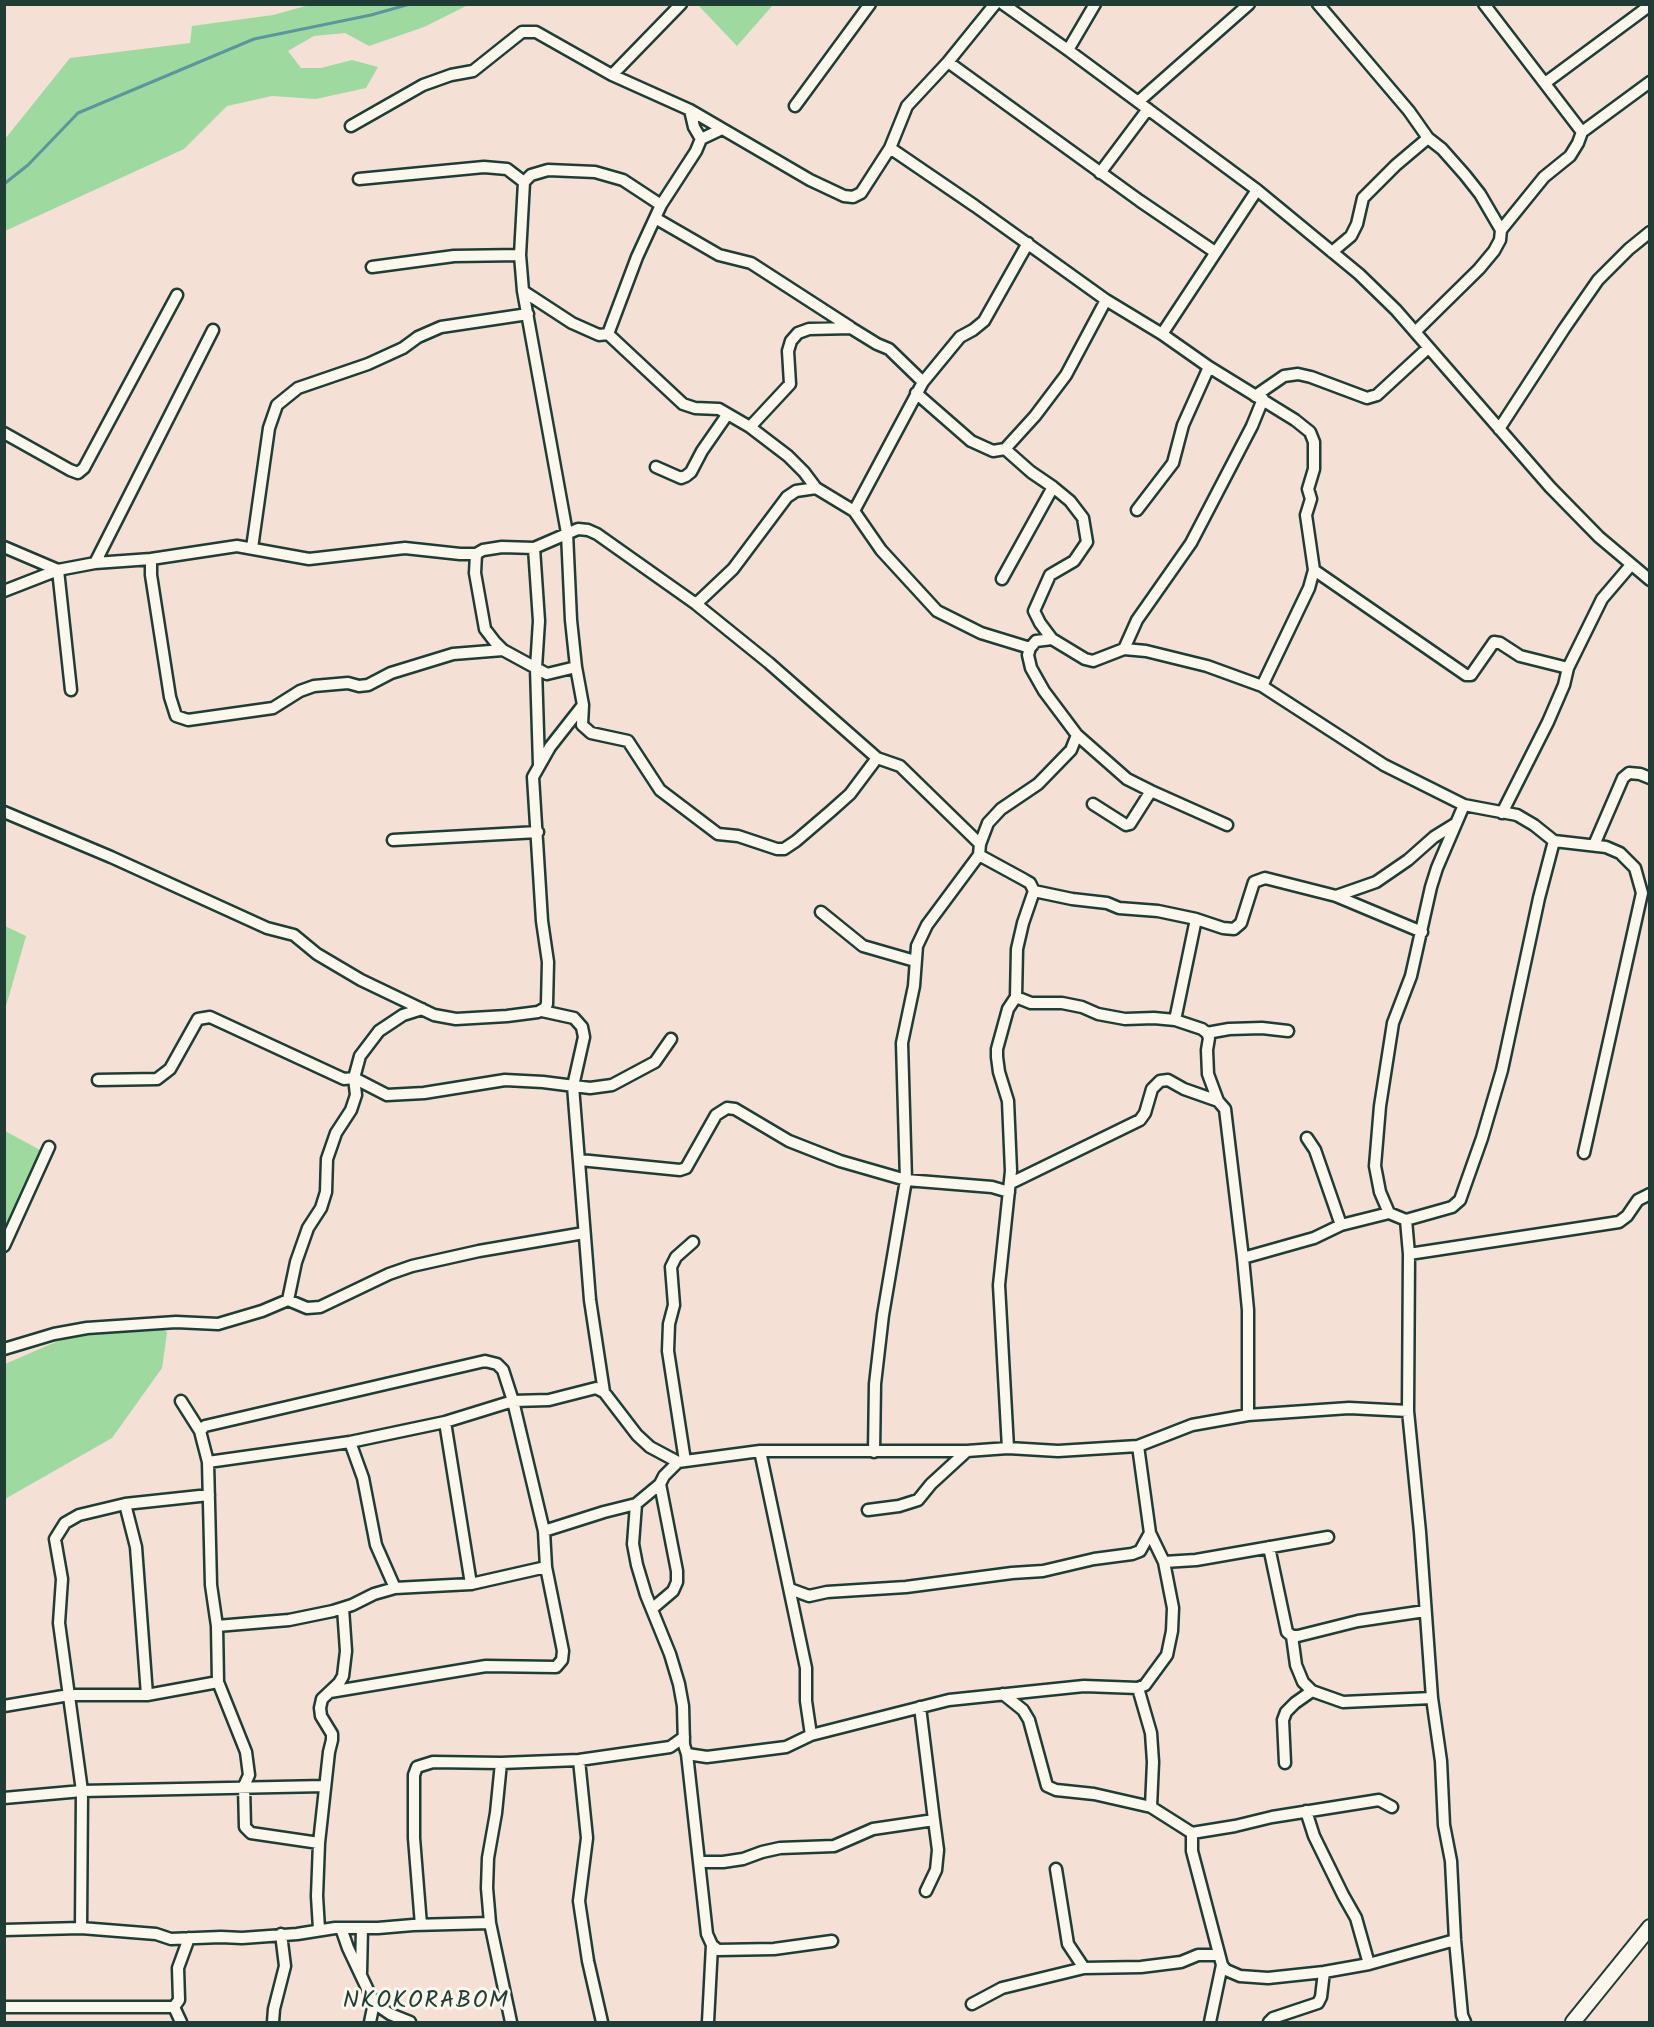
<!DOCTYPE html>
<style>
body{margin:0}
#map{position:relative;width:1654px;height:2027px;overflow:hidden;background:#f4e0d5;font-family:Kalam,sans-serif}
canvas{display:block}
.frame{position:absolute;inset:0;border:6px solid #1f3d34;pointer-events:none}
</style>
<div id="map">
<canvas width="1654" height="2027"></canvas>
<div class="frame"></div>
</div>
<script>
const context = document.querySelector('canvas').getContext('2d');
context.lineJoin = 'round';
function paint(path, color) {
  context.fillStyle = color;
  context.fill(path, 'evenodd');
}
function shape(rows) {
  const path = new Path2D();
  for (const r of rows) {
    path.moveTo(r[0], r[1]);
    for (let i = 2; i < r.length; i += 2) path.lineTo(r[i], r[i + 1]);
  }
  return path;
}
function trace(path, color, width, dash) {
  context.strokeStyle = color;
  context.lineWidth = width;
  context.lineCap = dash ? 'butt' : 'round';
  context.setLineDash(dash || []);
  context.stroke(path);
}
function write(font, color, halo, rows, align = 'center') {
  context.font = font + ' Kalam,sans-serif';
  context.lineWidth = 6;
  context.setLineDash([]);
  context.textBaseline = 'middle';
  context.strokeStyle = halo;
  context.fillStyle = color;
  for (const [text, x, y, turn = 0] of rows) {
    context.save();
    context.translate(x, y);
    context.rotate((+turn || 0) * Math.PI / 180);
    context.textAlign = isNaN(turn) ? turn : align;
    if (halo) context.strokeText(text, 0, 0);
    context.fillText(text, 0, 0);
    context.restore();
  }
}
const green = shape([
 [313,4,468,5,424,27,369,46,345,33,314,36,288,51,301,68,321,68,352,60,378,67,366,88,316,99,272,96,227,106,184,149,5,231,5,139,70,58,190,43,192,26,273,15],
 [698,5,773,5,737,46],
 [5,926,26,936,5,1010],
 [5,1131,42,1151,5,1230],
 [163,1324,167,1333,162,1368,112,1438,5,1499,5,1364,81,1331]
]);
const stream = shape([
 [4,184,28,165,78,113,254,39,371,15,410,4]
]);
const minor = shape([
 [1003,4,1068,50,1257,190,1359,274,1396,310,1550,487,1599,537,1650,580],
 [1318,4,1409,111,1428,138,1442,149,1465,175,1480,194,1501,230],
 [1484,4,1582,132],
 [1068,50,1095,4],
 [948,62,1140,201,1215,252],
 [612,75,681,4],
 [1545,83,1645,9],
 [1139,101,1249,4],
 [795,106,870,4],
 [690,110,694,127,701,139],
 [351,126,423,85,451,75,473,71,522,32,536,32,612,75,690,110,810,180,844,196,853,197,861,193,890,148,907,106,948,62,995,4],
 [890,148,975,206,1106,300,1162,334,1209,367,1295,420,1310,432,1314,442,1314,469,1308,489,1311,499,1306,515,1314,570,1309,588,1262,686],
 [1100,173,1148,109],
 [359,179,484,167,507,169,524,182],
 [655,218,719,255,751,263,850,327],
 [1332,252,1351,236,1357,224,1363,198,1396,165,1428,138],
 [372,267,454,256,520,255],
 [523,291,567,533,571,620,576,667,583,705,582,725,591,733,628,741,660,790,718,834,738,836,777,849,784,849,796,841,831,811,850,794,877,758],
 [1415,332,1479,269,1494,251,1500,240,1501,230,1544,177,1570,156,1578,143,1582,132,1650,82],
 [608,334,683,404,695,408,719,409,750,427,790,384,788,351,791,341,798,333,809,329,851,328,877,344,889,349,923,382],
 [608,334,599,335,572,323,523,291,520,255,524,182,531,175,548,170,595,172,623,180,661,205],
 [608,334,637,257,661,205,696,151,701,139,722,129],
 [1162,334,1257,190],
 [916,393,971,441,993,451,1005,449,1035,416,1066,375,1106,300],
 [1255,396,1284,376,1298,374,1311,377,1367,398,1377,395,1428,348],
 [750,427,788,456,804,472,816,488],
 [1499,429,1564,329,1598,280,1629,249,1650,232],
 [4,433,70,470,78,473,84,468,177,295],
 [1005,449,1031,472,1053,487,1070,501,1083,518,1087,542,1074,561,1050,575,1034,611,1040,623,1052,639,1085,659,1093,661,1124,649,1146,651,1207,666,1262,686,1384,765,1464,805,1517,815,1534,825,1554,841,1539,898,1502,1070,1482,1138,1460,1200,1452,1207,1406,1220,1389,1213,1380,1192,1375,1166,1380,1106,1393,1023,1411,976,1431,887,1437,868,1464,805],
 [656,467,681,478,686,476,691,472,702,451,727,415],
 [1137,510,1173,463,1183,425,1209,367],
 [854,511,923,382,960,337,973,330,984,321,1028,243],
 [4,547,58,570,71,690],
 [252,548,269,428,277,405,298,388,368,364,403,348,418,337,441,327,528,314],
 [534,548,539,621,536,668,539,765],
 [476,554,475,573,485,629,495,642,503,650],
 [95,563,213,330],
 [1314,570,1466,675,1471,675,1494,642,1500,643,1520,656,1568,668],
 [1002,579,1053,487],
 [4,591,58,570,95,563,151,559],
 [696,604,733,569,787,497,796,491,816,488,854,511,881,550,937,611,981,633,1030,648],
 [1052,639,1036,641,1030,648,1028,655,1031,668,1044,691,1077,735,1127,779,1151,791,1227,825],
 [1124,649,1137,620,1191,543,1252,426,1263,399],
 [576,667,547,674,503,650,453,654,391,673,368,685,359,686,348,683,314,686,300,691,273,708,188,720,176,716,170,697,151,575,151,559,237,546,309,559,405,548,460,554,476,554,483,550,502,547,534,548,578,529,588,530,597,534,696,604,769,663,877,758,900,766,980,844],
 [1093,804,1126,825,1130,824,1151,791],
 [4,812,111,857,267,928,294,935,317,954,361,980,434,1015,456,1019,507,1016,538,1012,545,1008,547,1004,548,962,542,921,533,777,550,747,583,705],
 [1502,813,1548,722,1564,685,1568,668,1602,599,1631,565],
 [393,840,538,832],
 [1554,841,1606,847,1620,853,1635,868,1642,893,1584,1153],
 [1594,845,1623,778,1629,773,1640,774,1650,778],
 [979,855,1023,879,1030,883,1034,891,1023,923,1017,949,1016,997],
 [1034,891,1072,899,1107,903,1119,908,1158,911,1196,919],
 [1336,896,1376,882,1408,860,1434,837,1455,824],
 [821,912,863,946,915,961],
 [542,1011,574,1018,582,1027,584,1037,573,1086,590,1300,604,1392],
 [1175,1020,1196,919,1223,928,1234,929,1241,923,1254,882,1265,878,1336,896,1422,932],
 [1207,1033,1229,1029,1262,1028,1288,1031],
 [98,1080,157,1079,170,1069,198,1019,210,1017,344,1079,354,1078,360,1056,379,1031,403,1015,422,1009],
 [1307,1138,1315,1150,1341,1225],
 [580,1160,680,1170,686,1168,716,1115,727,1108,735,1109,789,1141,840,1161,906,1180,992,1187,1009,1192],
 [1011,1183,1140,1120,1145,1113,1152,1089,1160,1081,1168,1080,1184,1089,1218,1101],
 [1406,1220,1409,1254,1408,1411,1420,1532,1432,1698,1441,1761,1444,1825,1451,1861,1455,1940,1462,2015,1465,2022],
 [4,1246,49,1147],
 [1409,1254,1619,1222,1627,1216,1638,1200,1650,1194],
 [1243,1258,1314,1238,1341,1225,1389,1213],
 [288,1300,307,1308,320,1307,389,1274,412,1266,479,1251,584,1233],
 [4,1349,54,1334,87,1328,176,1322,218,1324,262,1311,288,1300,296,1262,308,1228,321,1208,326,1192,327,1159,336,1133,351,1110,356,1095,354,1078,387,1095,424,1093,505,1080,543,1082,590,1088,612,1085,655,1062,671,1039],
 [181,1401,200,1431],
 [445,1422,471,1584],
 [350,1442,363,1478,376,1545,395,1588],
 [1008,1448,999,1285,1011,1171,1008,1101,999,1072,997,1057,997,1049,1008,1009,1016,997,1031,1003,1062,1003,1082,1007,1098,1014,1125,1019,1154,1018,1175,1020,1202,1029,1207,1033,1209,1038,1207,1050,1208,1074,1218,1101,1225,1109,1243,1258,1248,1310,1248,1415],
 [760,1451,806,1668,806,1701,811,1735],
 [874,1452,875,1384,883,1315,906,1180,902,1043,914,986,917,946,927,925,979,855,980,844,988,823,1001,809,1038,784,1071,750,1077,735],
 [685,1461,668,1351,669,1324,674,1305,671,1267,676,1257,693,1242],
 [208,1462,211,1585,217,1626,218,1682],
 [125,1504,136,1547,147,1695],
 [636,1504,633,1544,637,1565,646,1595,670,1654,679,1684,683,1706,684,1745,687,1754,707,1934,712,1945,708,2022],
 [868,1510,899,1506,918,1500,931,1484,967,1451],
 [544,1531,513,1401,503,1370,497,1364,485,1361,205,1426,200,1431,208,1462,350,1442,445,1422,513,1401,549,1400,596,1388,604,1392,637,1435,650,1447,678,1462],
 [1269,1547,1287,1632,1292,1636,1298,1636,1358,1621,1425,1611],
 [1164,1562,1196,1560,1328,1537],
 [790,1589,809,1596,827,1592,906,1587,1012,1573,1043,1571,1094,1559,1132,1554,1140,1551,1150,1533],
 [653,1608,673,1591,677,1582,677,1571,660,1484],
 [217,1626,289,1620,333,1611,352,1605,374,1594,395,1588,471,1584,546,1567,544,1531,604,1512,636,1504,660,1484,664,1476,678,1462,760,1451,967,1451,1008,1448,1058,1451,1138,1446,1192,1425,1248,1415,1349,1408,1408,1411],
 [1292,1636,1296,1665,1303,1682,1312,1691,1343,1702,1432,1698],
 [1138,1688,1151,1733,1153,1762,1151,1807],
 [330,1692,486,1666,556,1667,562,1660,563,1651,546,1567],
 [1003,1694,1023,1710,1029,1720,1047,1786,1056,1790,1094,1794,1151,1807,1192,1833,1235,1826,1272,1817,1379,1800,1392,1807],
 [4,1706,69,1695,147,1695,218,1682,246,1752,249,1775,244,1786,245,1827,251,1833,319,1843],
 [687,1754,707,1757,786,1747,811,1735,949,1700,1084,1686,1138,1688,1145,1685,1167,1655,1172,1631,1173,1608,1164,1562,1150,1533,1138,1446],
 [579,1760,587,1838,579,1901,588,1961,602,2022],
 [501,1763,496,1813,488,1858,487,1888,490,1923,511,2022],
 [1285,1763,1283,1720,1286,1712,1295,1703,1312,1691],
 [4,1798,82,1791,325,1786],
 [1306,1811,1314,1836,1343,1895,1356,1918,1369,1964],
 [1192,1833,1192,1851,1222,1965,1210,2022],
 [699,1862,723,1862,743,1859,762,1852,780,1848,834,1846,873,1829,934,1820,920,1707],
 [1056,1869,1068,1944,1084,1968],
 [926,1891,936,1870,938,1850,934,1820],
 [421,1925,414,1838,414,1775,417,1767,433,1762,501,1763,579,1760,670,1747,684,1737],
 [81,1928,82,1791,59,1623,62,1579,55,1539,65,1523,79,1515,125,1504,209,1495],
 [341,1928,348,1948,374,2003,390,2014,410,2022],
 [319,1929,317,1896,319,1843,329,1752,332,1740,332,1734,321,1716,320,1708,322,1699,339,1683,343,1676,346,1651,343,1608],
 [4,1930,81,1928,156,1934,171,1939,221,1937,242,1938,297,1934,335,1928,378,1928,413,1925,490,1923],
 [712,1945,718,1950,774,1949,832,1941],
 [1222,1965,1226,1970,1240,1976,1268,1978,1324,1972,1369,1964,1455,1940],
 [361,1973,362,1928],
 [972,2004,1002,1988,1084,1968,1141,1967,1181,1962,1198,1955,1219,1955],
 [4,2007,174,2007,179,2000,178,1968,189,1938],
 [174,2007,181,2022],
 [273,2022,274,2009,285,1966,281,1934],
 [370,2022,374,2003],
 [1269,2022,1273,2018,1318,2003,1321,1997,1324,1972]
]);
const major = shape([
 [1573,2022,1650,1927]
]);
const quarterNames = [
 ["NKOKORABOM",426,2003]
];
paint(green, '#9edaa0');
trace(stream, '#5c969c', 3);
trace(minor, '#1f3d34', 15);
trace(major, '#1f3d34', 18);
trace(minor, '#fbf7ec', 10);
trace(major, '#fbf7ec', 14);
context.letterSpacing = '1.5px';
write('24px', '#1f3d34', '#fbf7ec', quarterNames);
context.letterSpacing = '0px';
</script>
